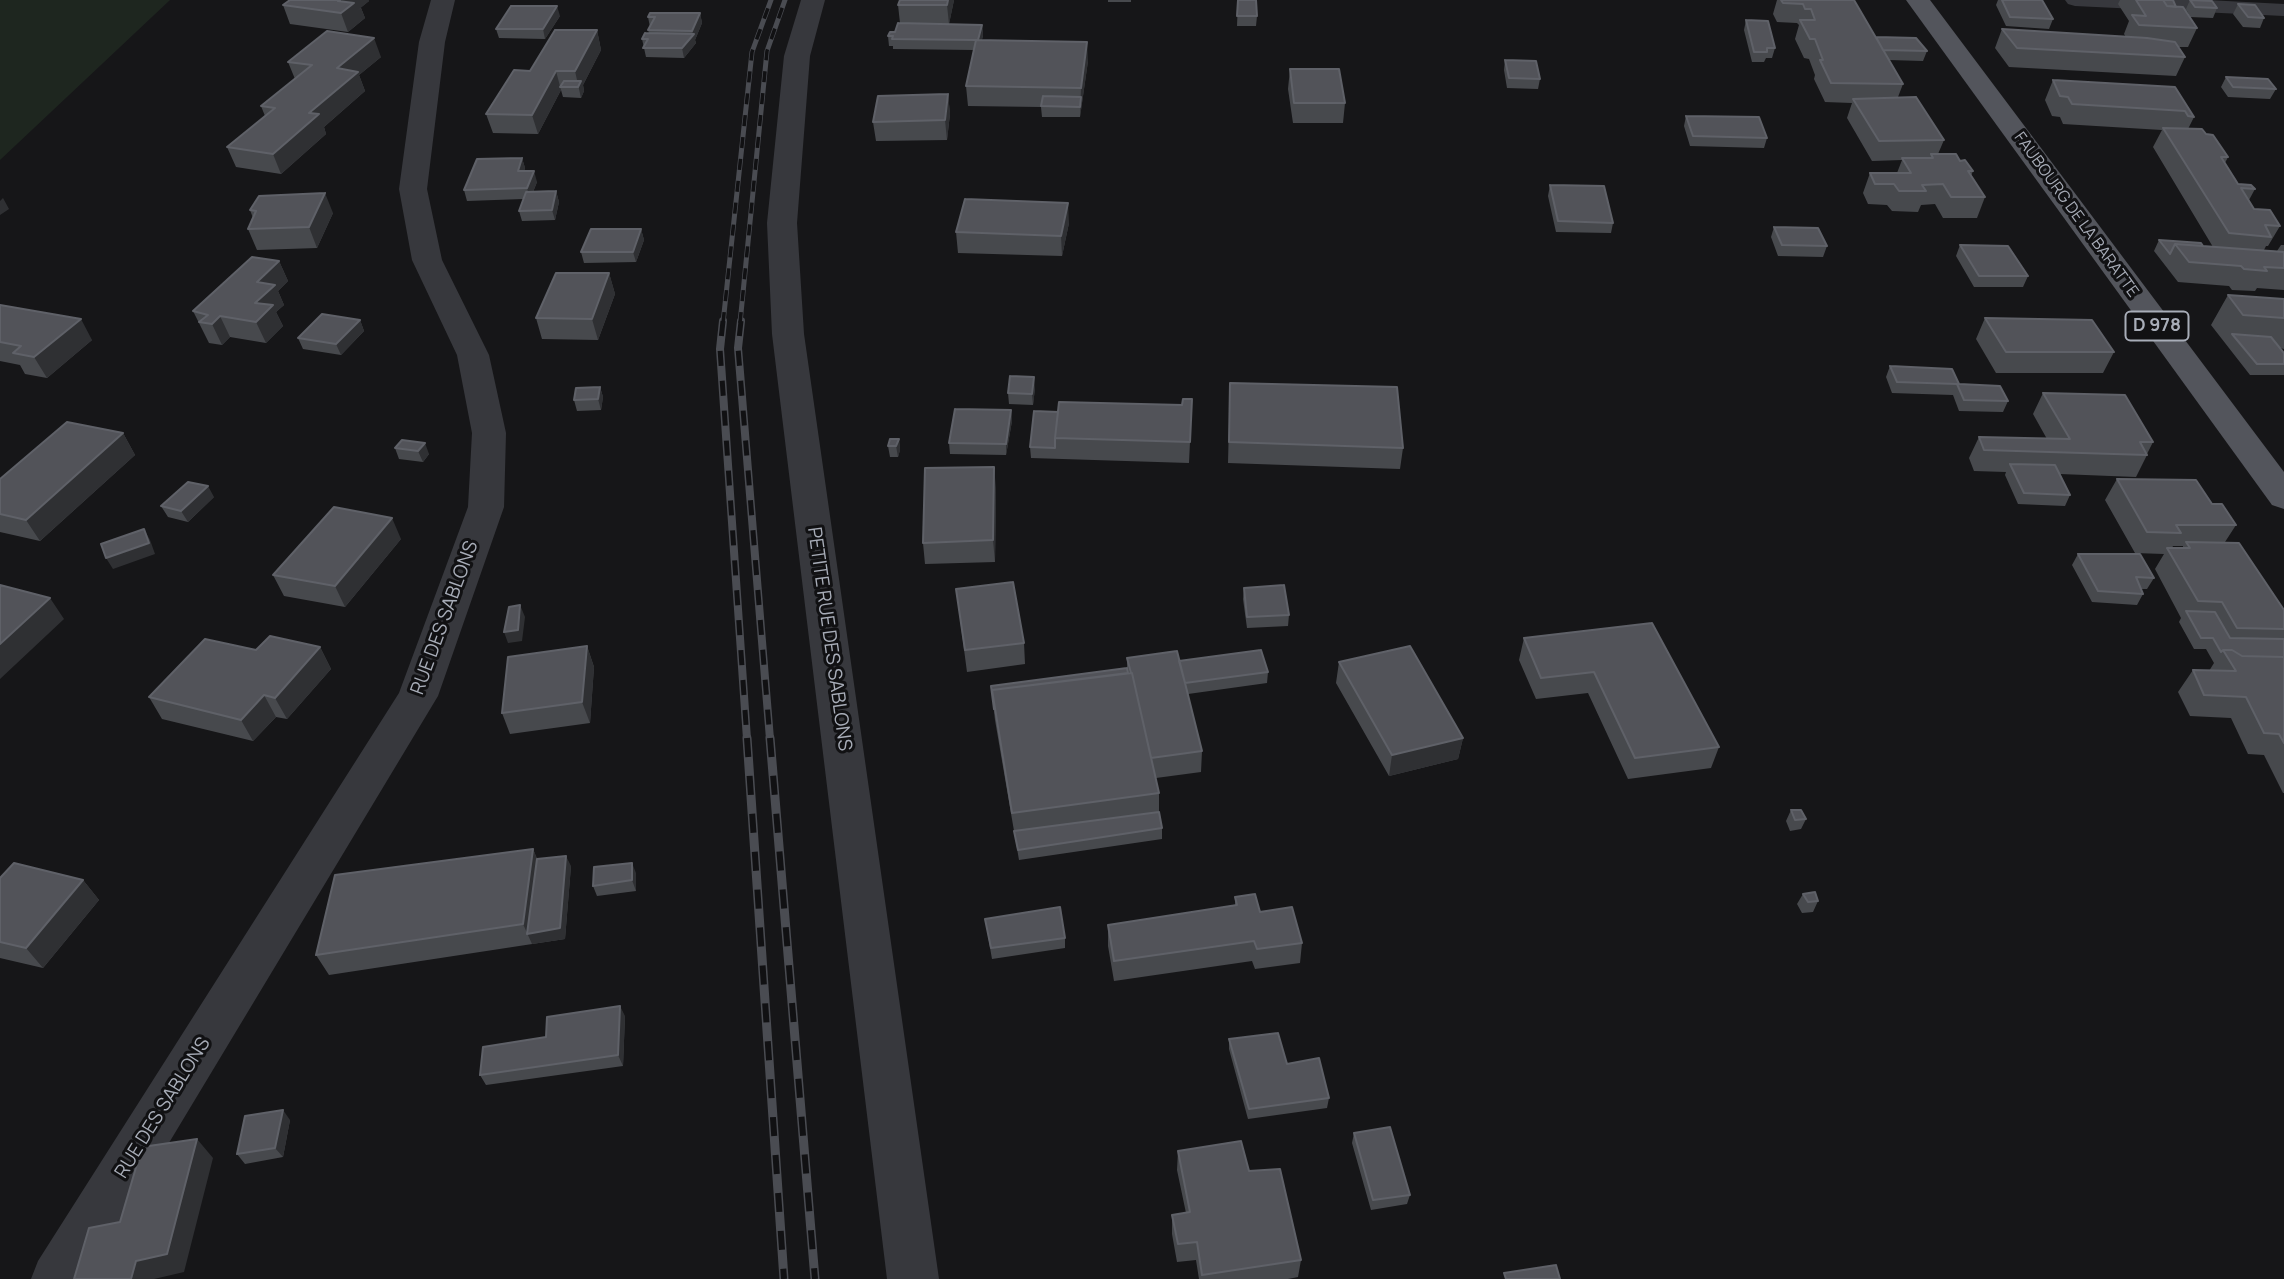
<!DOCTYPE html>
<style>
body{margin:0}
canvas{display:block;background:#161618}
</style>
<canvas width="2284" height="1279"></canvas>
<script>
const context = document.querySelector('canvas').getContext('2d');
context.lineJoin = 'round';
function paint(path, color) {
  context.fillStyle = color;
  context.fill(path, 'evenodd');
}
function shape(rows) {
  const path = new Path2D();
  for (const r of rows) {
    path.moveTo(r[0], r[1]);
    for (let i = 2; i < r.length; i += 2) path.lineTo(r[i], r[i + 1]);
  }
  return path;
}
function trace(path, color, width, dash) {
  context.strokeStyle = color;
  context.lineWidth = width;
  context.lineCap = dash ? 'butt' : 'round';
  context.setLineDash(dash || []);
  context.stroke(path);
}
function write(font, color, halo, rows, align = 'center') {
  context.font = font + ' Manrope,sans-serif';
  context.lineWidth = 6;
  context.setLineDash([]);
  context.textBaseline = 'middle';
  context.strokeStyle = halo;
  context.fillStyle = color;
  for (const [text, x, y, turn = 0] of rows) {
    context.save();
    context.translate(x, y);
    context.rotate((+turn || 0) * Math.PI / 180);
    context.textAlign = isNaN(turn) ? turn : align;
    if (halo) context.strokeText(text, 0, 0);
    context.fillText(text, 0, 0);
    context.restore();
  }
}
const green = shape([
 [0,0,170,0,0,160]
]);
const lane = shape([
 [2065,0,2207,0,2284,4,2284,16,2075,6,2068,4,2065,0]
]);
const street = shape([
 [431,0,455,0,445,42,427,189,442,260,489,355,506,433,504,507,438,696,87,1279,31,1279,38,1261,399,693,468,507,472,433,457,355,412,260,399,189,419,42,431,0],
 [801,0,825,0,810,56,797,223,804,334,939,1279,887,1279,772,334,767,223,784,56,801,0]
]);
const primary = shape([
 [1906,0,1930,0,2284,472,2284,509,2272,505,1906,0]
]);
const railFar2 = shape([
 [723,323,752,52,771,0],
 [740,323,767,51,785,0]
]);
const railFar1 = shape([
 [723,321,720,349,747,739],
 [741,321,738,348,770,739]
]);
const rail = shape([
 [747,738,784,1279],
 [770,738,815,1279]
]);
const wall = shape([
 [290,0,368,0,369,1,360,8,361,8,365,18,348,32,290,24,283,5],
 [954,0,949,24,982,25,983,35,982,40,1088,61,1080,117,1042,117,1041,107,968,106,966,86,974,50,893,49,893,46,889,46,888,36,895,32,900,23,898,5],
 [1108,0,1131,0,1131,2,1108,2],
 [1238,0,1257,16,1256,26,1237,26],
 [1777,0,1854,0,1876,37,1927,51,1923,61,1889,60,1903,84,1898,97,1944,140,1938,154,1960,161,1973,171,1971,176,1985,197,1977,218,1943,218,1935,204,1921,205,1918,212,1892,211,1887,205,1868,204,1863,193,1870,173,1897,173,1902,160,1872,161,1847,118,1852,103,1825,102,1814,79,1815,75,1809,59,1804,58,1795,39,1799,25,1797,23,1777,22,1773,14],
 [1998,0,2042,0,2053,19,2049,29,2006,26,1996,5],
 [2120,0,2171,0,2197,28,2188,47,2178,47,2185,57,2176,76,2009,67,1995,48,2002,29,2126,37,2124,34,2129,21,2118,4],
 [2190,0,2217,8,2213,18,2190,17,2186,9],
 [2238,4,2264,18,2260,28,2243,27,2233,14],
 [700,13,702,23,695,40,696,43,684,58,646,57,642,39,649,33,648,30,650,27,648,17],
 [560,16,545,39,499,38,496,29],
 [1746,20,1775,48,1772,58,1766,58,1764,62,1752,62,1744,30],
 [597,30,601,50,583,85,584,91,581,98,563,97,561,90,538,134,493,133,486,114],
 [381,57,359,75,365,91,324,127,326,134,281,174,236,167,227,147,265,116,261,106,295,79,288,62],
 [1505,60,1540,79,1538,89,1507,88,1504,70],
 [1290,69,1345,103,1343,123,1293,123,1288,89],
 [2226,77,2276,89,2270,99,2228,97,2221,87],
 [2053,80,2175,87,2194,117,2188,129,2228,157,2225,163,2238,184,2255,189,2249,200,2254,209,2280,226,2268,246,2266,246,2264,250,2277,251,2281,245,2284,245,2284,290,2257,288,2255,291,2232,290,2229,286,2178,282,2154,251,2159,240,2213,247,2153,147,2162,130,2063,124,2060,117,2052,116,2045,100],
 [948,94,950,114,947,140,876,141,873,122],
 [1686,116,1767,138,1764,148,1690,146,1684,126],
 [522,158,525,168,524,171,537,182,533,192,556,191,559,202,555,220,522,221,519,211,523,199,467,201,464,190],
 [1550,185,1613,223,1611,233,1556,232,1548,196],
 [250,210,333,213,317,248,257,250,248,229,253,218],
 [1069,223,1062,256,958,253,956,232],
 [1774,227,1827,246,1823,257,1778,256,1771,237],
 [641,229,644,240,636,262,584,263,581,252],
 [1960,245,2028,276,2023,287,1974,287,1956,256],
 [279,261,288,281,278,291,284,305,276,312,283,326,266,343,230,337,222,345,209,343,193,311],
 [609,273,615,294,598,340,542,339,536,318],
 [2228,295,2284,299,2284,349,2280,348,2284,353,2284,375,2250,375,2211,325],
 [0,305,92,340,47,378,25,374,20,365,0,361],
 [1985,318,2114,352,2103,373,1996,373,1976,339],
 [360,320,364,331,341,355,303,349,298,338],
 [1890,366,1959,384,2008,401,2003,412,1959,411,1953,395,1892,393,1886,377],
 [1230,383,1403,448,1400,469,1228,463],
 [600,387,603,397,601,410,577,411,574,400],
 [1035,388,1033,405,1009,404,1008,393],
 [2043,393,2153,442,2147,454,2147,455,2136,477,2060,474,2070,495,2065,506,2018,504,2005,475,2006,472,1974,471,1969,458,1979,437,2047,439,2033,414],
 [1192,399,1189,463,1031,458,1030,447,1058,412,1182,405],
 [1011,410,1012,421,1006,455,950,454,949,443],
 [123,433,135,455,40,541,0,532,0,479],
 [899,439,900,450,898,457,890,457,888,446],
 [402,440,429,454,423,462,399,459,395,448],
 [2117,479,2212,504,2236,525,2225,542,2284,610,2284,793,2283,793,2264,755,2248,754,2231,718,2190,716,2178,692,2193,670,2209,671,2214,663,2206,649,2194,649,2179,622,2181,618,2155,569,2164,554,2135,553,2105,500],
 [2173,546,2183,546,2183,548,2172,548],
 [996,488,995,562,925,564,923,543],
 [214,497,188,522,168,517,161,506],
 [401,539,345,607,284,596,273,575],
 [2078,554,2154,578,2147,589,2141,589,2143,594,2137,605,2092,602,2072,565],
 [1244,588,1289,615,1288,626,1247,628,1243,599],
 [956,589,1024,643,1025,664,967,672],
 [1652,623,1719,747,1711,768,1628,779,1588,693,1536,699,1519,660,1524,638],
 [587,646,594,667,590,723,510,734,502,713],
 [320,647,331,669,287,719,276,717,253,741,162,719,149,697,256,650],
 [1127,658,1179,661,1268,672,1267,683,1188,694,1202,751,1201,772,1156,778,1159,793,1159,812,1162,828,1162,839,1019,860,995,720,991,686,1127,668],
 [1339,662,1463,738,1458,759,1389,776,1336,683],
 [1791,810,1806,819,1801,829,1790,831,1786,821],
 [533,849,537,859,571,866,565,939,329,975,316,955],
 [636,873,636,891,597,896,593,886],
 [0,878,83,880,99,900,43,968,0,958],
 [1803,894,1818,901,1813,912,1802,913,1797,904],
 [1235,897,1260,912,1302,943,1300,963,1255,969,1252,961,1114,981,1108,946,1108,925,1235,905],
 [985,919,1065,938,1065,948,992,959],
 [625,1016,623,1066,486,1085,480,1075],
 [1229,1039,1287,1064,1329,1098,1327,1108,1248,1119,1229,1049],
 [290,1120,283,1157,245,1164,237,1154],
 [1354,1133,1410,1195,1407,1204,1371,1210,1352,1143],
 [1178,1151,1249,1171,1301,1260,1298,1277,1288,1279,1199,1279,1196,1260,1177,1262,1172,1234,1172,1215,1186,1213,1177,1170]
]);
const shadedWall = shape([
 [340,0,368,0,369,1,357,11,361,8,365,18,348,32,341,13,338,1],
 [948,0,954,0,949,24,947,5],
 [557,6,560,16,545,39,543,29],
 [700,13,702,23,695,40,696,43,684,58,682,48,693,34,692,31],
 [982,25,983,35,979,50,978,40],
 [597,30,601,50,583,85,584,91,581,98,575,71],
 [374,38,381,57,359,75,365,91,324,127,326,134,281,174,273,154,309,113,337,68],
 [1087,42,1088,61,1080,117,1081,88],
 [556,71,561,90,538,134,532,115],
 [948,94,950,114,947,140,945,120],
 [522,158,525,168,521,182,518,171],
 [534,171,537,182,530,199,527,188],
 [556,191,559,202,555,220,552,210],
 [325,193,333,213,317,248,309,227],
 [3,198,9,209,0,215,0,201],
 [1068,203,1069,223,1062,256,1061,236],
 [641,229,644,240,636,262,633,252],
 [279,261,288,281,278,291,284,305,276,312,283,326,266,343,256,322,255,303,257,282],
 [609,273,615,294,598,340,592,319],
 [220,316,230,337,222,345,212,324],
 [81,319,92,340,47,378,34,357],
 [360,320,364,331,341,355,336,344],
 [1034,377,1035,388,1033,405,1032,394],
 [600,387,603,397,601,410,598,399],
 [1011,410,1012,421,1006,455,1006,444],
 [123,433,135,455,40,541,26,520],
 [899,439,900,450,898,457,896,446],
 [425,443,429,454,423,462,418,451],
 [994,467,996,488,995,562,993,540],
 [208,486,214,497,188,522,181,511],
 [392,518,401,539,345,607,335,586],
 [144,529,150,540,155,554,113,569,106,558],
 [50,598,64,619,0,679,0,644],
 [520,605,525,617,522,641,508,643,504,632],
 [587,646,594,667,590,723,582,702],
 [320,647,331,669,287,719,275,698],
 [264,695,276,717,253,741,241,720],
 [1463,738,1458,759,1389,776,1392,755],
 [533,849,542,870,566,856,571,866,565,939,532,944,523,924],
 [632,863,636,873,636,891,632,880],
 [83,880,99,900,43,968,26,948],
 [620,1006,625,1016,623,1066,618,1055],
 [283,1110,290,1120,283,1157,275,1148],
 [197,1139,213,1158,184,1272,154,1279,131,1279,136,1261]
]);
const building = shape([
 [290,0,340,0,338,1,354,3,341,13,283,5,290,0],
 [900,0,948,0,947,5,898,5,900,0],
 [1238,0,1256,0,1257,16,1237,16,1238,0],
 [1781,0,1854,0,1903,84,1831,83,1820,60,1823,60,1815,39,1810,39,1800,20,1815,20,1811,9,1805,9,1803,4,1783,3,1781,0],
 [2002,0,2042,0,2053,19,2010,17,2002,0],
 [2136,0,2163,0,2167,6,2183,7,2197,28,2139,25,2132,15,2146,16,2136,0],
 [2163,0,2173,0,2176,7,2167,6,2163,0],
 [2190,0,2212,1,2217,8,2195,7,2190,0],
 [2238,4,2255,5,2264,18,2248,17,2238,4],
 [511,6,557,6,543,29,496,29,511,6],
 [650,13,700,13,692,31,648,30,655,17,648,17,650,13],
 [1746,20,1768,21,1775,48,1767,48,1767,52,1754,52,1746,20],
 [898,23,982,25,978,40,976,40,892,39,893,36,888,36,890,32,895,32,898,23],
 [2002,29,2147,38,2175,42,2185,57,2017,48,2002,29],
 [555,30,597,30,575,71,556,71,532,115,486,114,514,70,530,71,555,30],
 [327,31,374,38,337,68,358,72,309,113,319,114,273,154,227,147,275,108,261,106,312,65,288,62,327,31],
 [645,33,694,34,682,48,643,48,648,39,642,39,645,33],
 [1876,37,1916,38,1927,51,1883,50,1876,37],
 [976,40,1087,42,1081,88,966,86,976,40],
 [1505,60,1536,61,1540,79,1509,78,1505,60],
 [1290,69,1339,69,1345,103,1294,103,1290,69],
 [2226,77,2268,79,2276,89,2233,87,2226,77],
 [2053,80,2175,87,2194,117,2188,116,2185,111,2072,104,2068,97,2060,96,2053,80],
 [564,81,581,81,578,87,560,87,564,81],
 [948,94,945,120,873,122,878,96,948,94],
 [1043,96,1081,97,1080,107,1041,106,1043,96],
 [1916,97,1944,140,1879,141,1853,99,1916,97],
 [1686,116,1759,117,1767,138,1693,136,1686,116],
 [2163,128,2202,129,2206,134,2213,135,2228,157,2221,157,2238,184,2251,185,2255,189,2241,188,2254,209,2270,210,2280,226,2265,225,2271,237,2229,233,2163,128],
 [1931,154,1956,154,1960,161,1965,160,1973,171,1968,171,1985,197,1951,197,1943,184,1922,185,1926,191,1899,191,1894,184,1875,184,1870,173,1911,173,1902,158,1933,158,1931,154],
 [522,158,518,171,534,171,527,188,464,190,477,159,522,158],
 [1550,185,1604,186,1613,223,1558,221,1550,185],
 [556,191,552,210,519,211,526,192,556,191],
 [325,193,309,227,248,229,256,211,250,210,259,196,325,193],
 [965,199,1068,203,1061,236,956,232,965,199],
 [1774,227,1818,228,1827,246,1782,245,1774,227],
 [591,229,641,229,633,252,581,252,591,229],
 [2159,240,2201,243,2203,246,2175,244,2170,254,2159,240],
 [2175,244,2284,252,2284,268,2264,267,2267,271,2244,269,2241,266,2189,262,2175,244],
 [1960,245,2008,246,2028,276,1979,276,1960,245],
 [252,257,279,261,257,282,275,285,255,303,273,305,256,322,220,316,212,324,199,322,208,315,193,311,252,257],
 [556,273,609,273,592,319,536,318,556,273],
 [2228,295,2284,299,2284,318,2243,315,2228,295],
 [0,305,81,319,34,357,13,353,21,346,0,342,0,305],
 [322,314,360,320,336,344,298,338,322,314],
 [1985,318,2092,320,2114,352,2006,352,1985,318],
 [2232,334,2271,337,2284,353,2284,364,2257,364,2232,334],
 [1890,366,1952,369,1959,384,2000,386,2008,401,1964,400,1957,384,1897,382,1890,366],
 [1010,376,1034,377,1032,394,1008,393,1010,376],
 [1230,383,1397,387,1403,448,1229,442,1230,383],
 [600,387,598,399,574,400,576,388,600,387],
 [2043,393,2125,395,2153,442,2140,442,2147,455,1984,450,1979,437,2070,439,2043,393],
 [1183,399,1192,399,1190,442,1055,438,1059,402,1182,405,1183,399],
 [955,409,1011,410,1006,444,949,443,955,409],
 [1034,411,1058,412,1055,438,1055,448,1030,447,1034,411],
 [67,422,123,433,26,520,0,514,0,479,67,422],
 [890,439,899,439,896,446,888,446,890,439],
 [402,440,425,443,418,451,395,448,402,440],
 [2010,464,2055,465,2070,495,2024,493,2010,464],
 [994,467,993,540,923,543,925,468,994,467],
 [2117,479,2196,480,2212,504,2222,504,2236,525,2176,525,2181,533,2147,532,2117,479],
 [188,482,208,486,181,511,161,506,188,482],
 [334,507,392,518,335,586,273,575,334,507],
 [144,529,149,543,106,558,101,544,144,529],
 [2186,542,2239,543,2284,610,2284,629,2237,628,2222,602,2198,601,2167,548,2190,548,2186,542],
 [2078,554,2140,554,2154,578,2136,577,2143,594,2098,591,2078,554],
 [1013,582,1024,643,965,650,956,589,1013,582],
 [0,585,50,598,0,644,0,585],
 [1284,585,1289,615,1247,617,1244,588,1284,585],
 [520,605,518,630,504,632,509,607,520,605],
 [2186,611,2215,612,2230,638,2284,639,2284,657,2242,656,2232,650,2223,650,2221,652,2213,638,2201,638,2186,611],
 [1652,623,1719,747,1635,758,1594,672,1541,678,1524,638,1652,623],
 [270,636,320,647,275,698,264,695,241,720,149,697,205,639,256,650,270,636],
 [587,646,582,702,502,713,508,657,587,646],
 [1410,646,1463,738,1392,755,1339,662,1410,646],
 [1261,650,1268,672,1185,683,1179,661,1261,650],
 [2223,650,2232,650,2242,656,2284,657,2284,743,2279,734,2264,733,2246,697,2204,695,2193,670,2236,671,2223,650],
 [1177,651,1202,751,1151,758,1132,673,1131,673,1127,658,1177,651],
 [1127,668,1128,673,992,690,994,709,991,686,1127,668],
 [1132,673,1159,793,1012,813,992,690,1132,673],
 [1791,810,1801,810,1806,819,1795,820,1791,810],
 [1159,812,1162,828,1018,850,1014,831,1159,812],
 [533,849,523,924,316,955,335,875,533,849],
 [566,856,560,928,527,934,537,859,566,856],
 [14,863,83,880,26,948,0,942,0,878,14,863],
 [632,863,632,880,593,886,594,867,632,863],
 [1815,892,1818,901,1808,902,1803,894,1815,892],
 [1255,894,1260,912,1292,907,1302,943,1257,949,1254,941,1114,961,1108,925,1237,905,1235,897,1255,894],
 [1060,907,1065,938,991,948,985,919,1060,907],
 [620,1006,618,1055,480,1075,483,1047,546,1037,547,1017,620,1006],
 [1278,1033,1287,1064,1319,1058,1329,1098,1249,1109,1229,1039,1278,1033],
 [283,1110,275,1148,237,1154,245,1116,283,1110],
 [1390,1127,1410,1195,1373,1200,1354,1133,1390,1127],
 [197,1139,167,1254,136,1261,131,1279,74,1279,89,1228,120,1222,142,1147,197,1139],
 [1241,1141,1249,1171,1280,1169,1301,1260,1202,1275,1197,1242,1178,1244,1172,1215,1190,1212,1178,1151,1241,1141],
 [1556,1265,1560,1279,1506,1279,1504,1273,1556,1265]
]);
const farStreetnames = [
 ["FAUBOURG DE LA BARATTE",2076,215,54]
];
const shields = [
 [2157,326,63]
];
const shieldNames = [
 ["D 978",2157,326]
];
const streetNames = [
 ["RUE DES SABLONS",445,618,-70],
 ["PETITE RUE DES SABLONS",829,639,82],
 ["RUE DES SABLONS",163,1108,-58]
];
paint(green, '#1e261f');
paint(lane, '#37383d');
paint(street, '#37383d');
paint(primary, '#53555c');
trace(railFar2, '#4a4c52', 5);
trace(railFar1, '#4a4c52', 8);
trace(rail, '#4a4c52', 9);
trace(railFar2, '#111113', 3.5, [11]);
trace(railFar1, '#111113', 5, [15]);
trace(rail, '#111113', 6, [19]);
paint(wall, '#47494d');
paint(shadedWall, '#2f3033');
paint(building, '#525359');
trace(building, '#5f6168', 2);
write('16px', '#a8adb8', '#111113', farStreetnames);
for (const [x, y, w] of shields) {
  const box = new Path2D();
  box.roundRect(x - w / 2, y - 14.5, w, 29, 5);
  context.fillStyle = '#111113';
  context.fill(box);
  trace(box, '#a8adb8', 2);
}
write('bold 18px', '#a8adb8', null, shieldNames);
write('19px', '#a8adb8', '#111113', streetNames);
</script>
